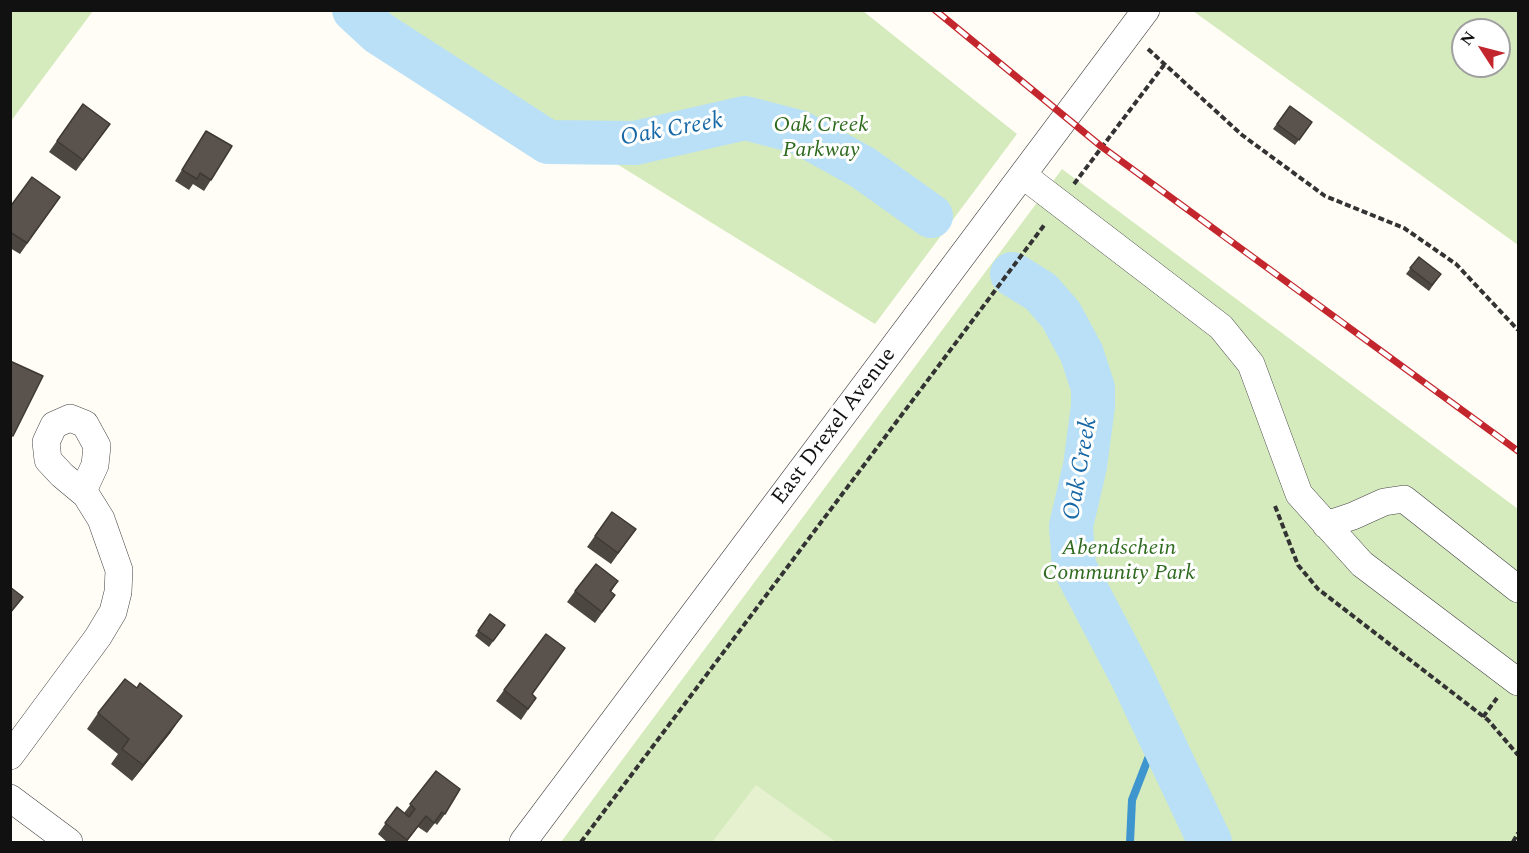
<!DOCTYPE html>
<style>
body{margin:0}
#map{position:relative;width:1529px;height:853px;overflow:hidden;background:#fffdf5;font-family:Spectral,serif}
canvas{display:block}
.frame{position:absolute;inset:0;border:12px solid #111;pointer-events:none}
.north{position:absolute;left:1451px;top:18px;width:60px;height:60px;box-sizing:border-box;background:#fff;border:2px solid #a0a0a0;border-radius:50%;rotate:306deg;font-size:16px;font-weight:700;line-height:24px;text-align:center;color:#111}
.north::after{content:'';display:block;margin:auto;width:21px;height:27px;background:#c4262e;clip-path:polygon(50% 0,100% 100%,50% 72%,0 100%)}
</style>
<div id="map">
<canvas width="1529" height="853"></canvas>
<div class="frame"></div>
<div class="north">N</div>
</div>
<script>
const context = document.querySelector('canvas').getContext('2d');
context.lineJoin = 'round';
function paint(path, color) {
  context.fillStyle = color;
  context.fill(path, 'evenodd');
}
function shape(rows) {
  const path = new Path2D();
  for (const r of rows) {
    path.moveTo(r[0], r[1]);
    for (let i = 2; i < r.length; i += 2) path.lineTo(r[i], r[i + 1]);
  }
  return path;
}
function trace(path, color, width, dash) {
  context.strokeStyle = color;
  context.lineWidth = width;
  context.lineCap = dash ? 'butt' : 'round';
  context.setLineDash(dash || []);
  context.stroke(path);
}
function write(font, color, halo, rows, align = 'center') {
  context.font = font + ' Spectral,serif';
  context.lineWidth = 6;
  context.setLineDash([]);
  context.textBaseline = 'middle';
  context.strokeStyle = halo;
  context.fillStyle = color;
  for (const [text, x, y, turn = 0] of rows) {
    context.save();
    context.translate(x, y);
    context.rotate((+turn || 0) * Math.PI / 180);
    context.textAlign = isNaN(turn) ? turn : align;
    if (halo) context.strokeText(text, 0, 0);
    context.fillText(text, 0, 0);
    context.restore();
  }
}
const green = shape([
 [11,10,93,11,11,121,10,11],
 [370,11,863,11,1017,134,875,324],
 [1193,11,1518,11,1518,245],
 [1463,30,1499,30,1499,66,1463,66],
 [1062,169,1518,509,1518,842,561,842]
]);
const pitch = shape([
 [756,785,836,842,712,842]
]);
const stream = shape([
 [1130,842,1132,800,1158,733]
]);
const river = shape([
 [354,10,379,33,548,142,635,143,745,118,799,132,862,167,931,216],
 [1012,274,1041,292,1061,315,1082,354,1093,388,1093,406,1085,466,1071,526,1074,566,1132,677,1210,842]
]);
const path = shape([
 [1148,49,1242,135,1325,196,1404,228,1456,264,1518,330],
 [1074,184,1164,65],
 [1275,506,1298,565,1318,589,1488,720,1518,755],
 [1483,717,1497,698],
 [581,842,1045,224],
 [1513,842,1518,833]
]);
const minor = shape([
 [1024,176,1221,327,1251,364,1299,494,1362,564,1518,682],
 [1326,525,1353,516,1384,502,1404,499,1518,589],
 [10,756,98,637,113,612,118,592,119,570,101,519,86,495,62,475,48,460,46,442,54,425,70,418,85,424,97,446,95,465,83,491],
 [10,798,69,842],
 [523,842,1146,10]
]);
const rail = shape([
 [935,10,1102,147,1518,451]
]);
const wall = shape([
 [83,104,110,124,76,171,49,152],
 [1290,106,1312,122,1295,145,1273,129],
 [206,131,211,180,204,191,193,184,189,190,175,181],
 [60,197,20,254,10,248,10,207],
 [1419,257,1441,274,1429,291,1406,274],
 [612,512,636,529,611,564,587,547],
 [618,581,611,592,615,595,595,623,567,602,575,591],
 [490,614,505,625,489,647,475,636],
 [504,690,532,694,536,698,521,720,496,701],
 [98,713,171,732,132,781,111,764,118,754,87,729],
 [436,771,445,814,437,825,435,823,427,833,418,827,406,843,388,843,378,834,397,807,404,813]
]);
const shadedWall = shape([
 [182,716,171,732,132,781,143,765]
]);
const building = shape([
 [83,104,110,124,83,160,57,141,83,104],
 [1290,106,1312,122,1299,140,1277,124,1290,106],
 [206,131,232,146,211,180,200,173,197,179,182,170,206,131],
 [32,177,60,197,27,243,10,232,10,207,32,177],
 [1419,257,1441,274,1432,285,1410,268,1419,257],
 [10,361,43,376,13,436,10,435,10,361],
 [612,512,636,529,618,553,595,536,612,512],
 [596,564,618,581,610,591,615,595,602,612,575,591,596,564],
 [10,587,23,597,10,613,10,587],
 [490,614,505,625,493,641,478,631,490,614],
 [546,634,565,648,532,694,536,698,528,709,504,690,546,634],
 [125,679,137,688,140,683,182,716,143,765,122,749,129,739,98,713,125,679],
 [436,771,460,789,445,814,442,812,434,823,426,816,407,840,385,823,397,807,409,817,415,809,410,804,436,771]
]);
const parkNames = [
 ["Oak Creek",821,127],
 ["Parkway",821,152],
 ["Abendschein",1119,550],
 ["Community Park",1119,575]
];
const streetNames = [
 ["East Drexel Avenue",835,427,-53]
];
const waterNames = [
 ["Oak Creek",672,131,-10],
 ["Oak Creek",1082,469,-80]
];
paint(green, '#d5ebbd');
paint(pitch, '#e6f2cf');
trace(stream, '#3f96cf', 8);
trace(river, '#b9e0f7', 44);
trace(minor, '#444', 28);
trace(path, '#333', 4, [6, 3]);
trace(minor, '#fff', 27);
trace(rail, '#c4262e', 7);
trace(rail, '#fff', 4.5, [14]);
paint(wall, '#4d4742');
paint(shadedWall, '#3f3936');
paint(building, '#5a524d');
trace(building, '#3f3936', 1.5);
write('italic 22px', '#2f6b1f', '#fff', parkNames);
write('22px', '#111', '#fff', streetNames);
write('italic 24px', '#1768a6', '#fff', waterNames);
</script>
